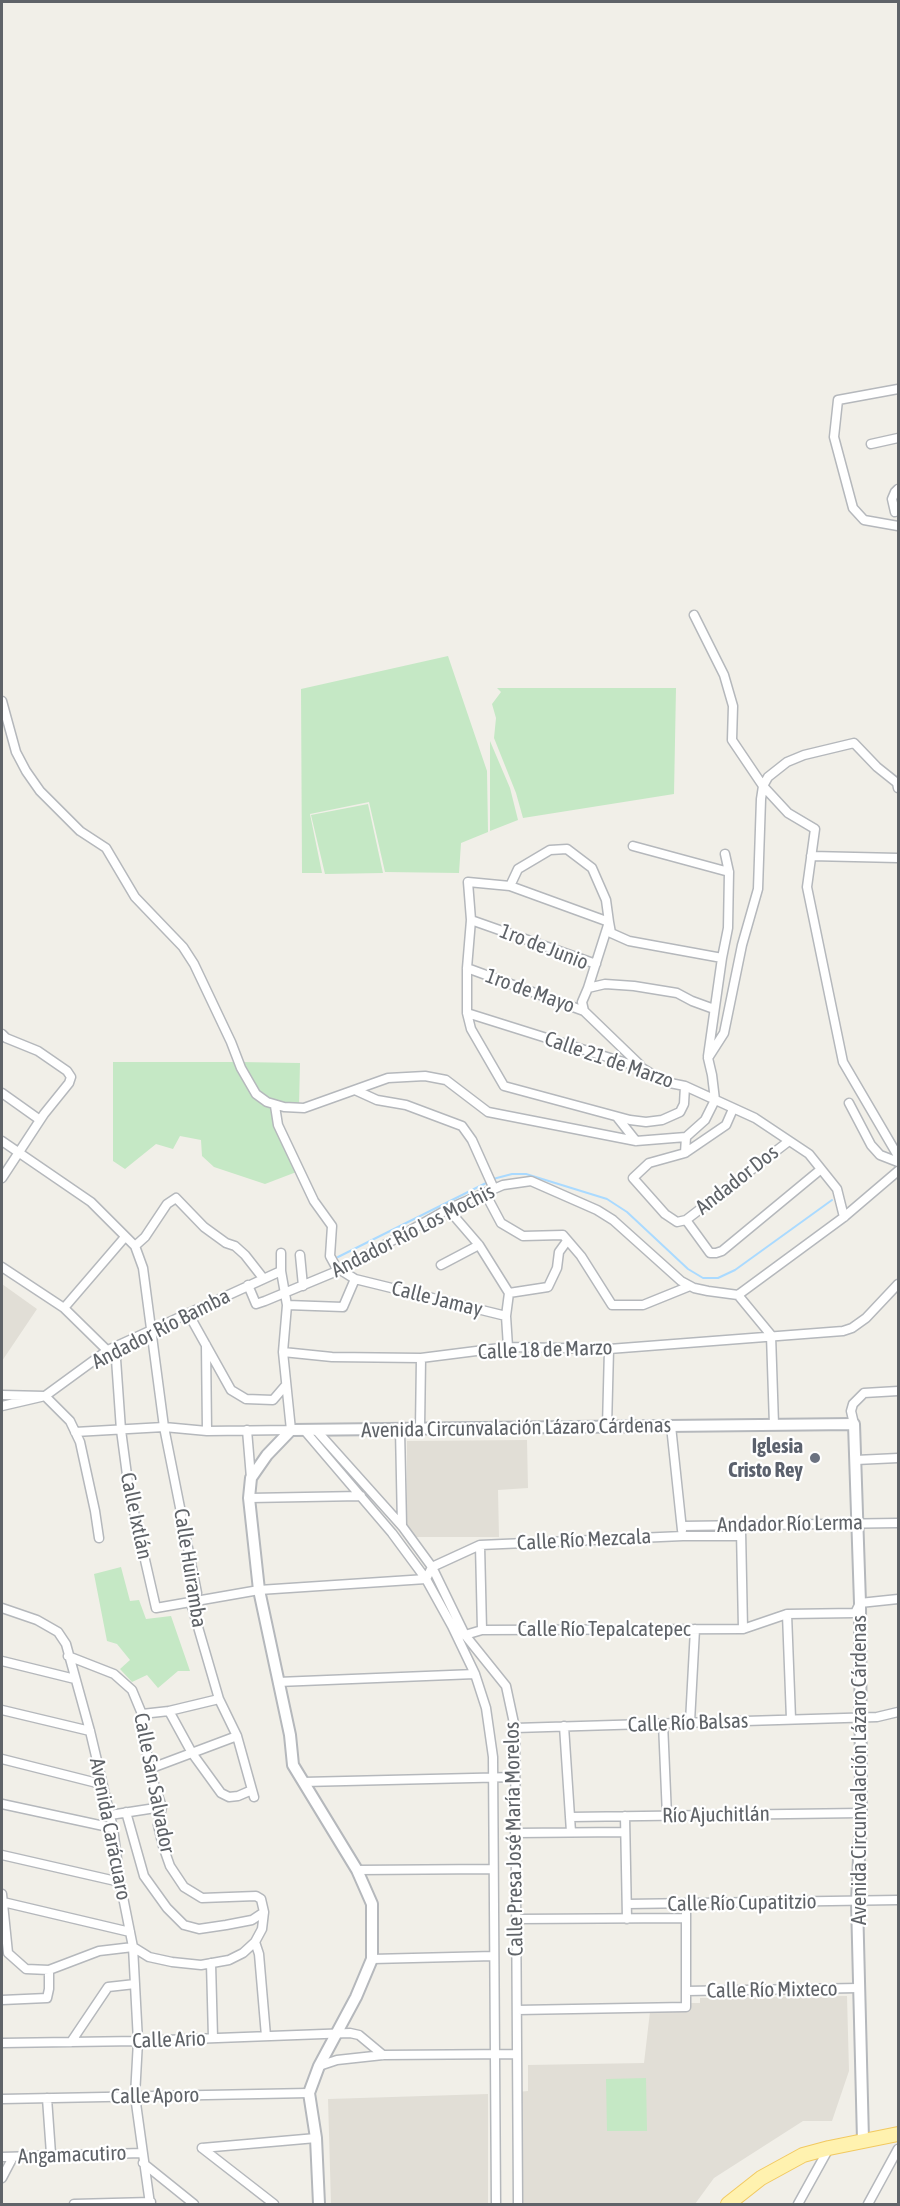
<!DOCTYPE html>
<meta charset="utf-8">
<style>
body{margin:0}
#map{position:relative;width:900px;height:2206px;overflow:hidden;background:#f1efe8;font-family:"Asap Condensed",sans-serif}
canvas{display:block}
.frame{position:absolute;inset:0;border:3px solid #5f6368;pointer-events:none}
</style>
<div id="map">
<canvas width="900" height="2206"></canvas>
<div class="frame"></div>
</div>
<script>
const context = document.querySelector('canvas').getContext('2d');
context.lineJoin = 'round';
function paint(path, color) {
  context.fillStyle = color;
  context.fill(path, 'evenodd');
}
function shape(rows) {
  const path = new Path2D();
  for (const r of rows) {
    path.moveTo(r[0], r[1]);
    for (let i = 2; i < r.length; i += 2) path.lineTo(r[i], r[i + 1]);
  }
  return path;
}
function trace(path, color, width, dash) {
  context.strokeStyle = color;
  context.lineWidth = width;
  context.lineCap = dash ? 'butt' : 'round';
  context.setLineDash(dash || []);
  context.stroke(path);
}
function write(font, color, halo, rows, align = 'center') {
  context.font = font + ' "Asap Condensed",sans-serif';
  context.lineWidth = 4.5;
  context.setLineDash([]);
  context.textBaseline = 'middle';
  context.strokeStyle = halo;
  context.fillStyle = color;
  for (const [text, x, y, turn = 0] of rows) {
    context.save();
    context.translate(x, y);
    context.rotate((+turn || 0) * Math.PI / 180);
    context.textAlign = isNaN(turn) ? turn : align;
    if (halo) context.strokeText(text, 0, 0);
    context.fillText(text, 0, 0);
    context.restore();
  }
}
const education = shape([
 [2,1284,37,1309,2,1361],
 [527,1440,528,1488,498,1490,499,1537,416,1537,407,1525,407,1441],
 [847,1996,849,2071,832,2121,803,2121,714,2178,695,2204,521,2204,517,2092,528,2091,528,2065,644,2063,651,2003,700,2003,700,1998],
 [488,2094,488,2204,331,2204,328,2099]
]);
const green = shape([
 [448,656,487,771,488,832,461,843,459,873,385,872,369,802,310,814,322,873,302,873,301,689],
 [497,688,676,688,674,794,523,818,516,793,494,738,496,718,492,704,501,692],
 [490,741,510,788,518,820,490,831],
 [368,804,383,873,325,874,311,815],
 [113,1062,237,1062,251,1089,274,1106,299,1171,265,1184,214,1167,202,1156,201,1140,180,1136,173,1149,156,1144,125,1169,113,1161],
 [241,1062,300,1063,299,1106,284,1106,257,1093],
 [121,1567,130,1601,139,1600,146,1619,171,1616,190,1671,178,1671,158,1688,147,1675,132,1682,120,1669,130,1660,117,1644,107,1641,94,1574],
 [646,2078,647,2131,607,2131,606,2079]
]);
const stream = shape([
 [493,1179,512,1174,526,1174,607,1199,627,1212,688,1269,703,1278,718,1278,735,1270,832,1200],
 [338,1257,488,1182]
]);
const minor = shape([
 [898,389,838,400,834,437,853,508,864,520,898,526],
 [871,444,898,438],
 [895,512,892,499,895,492,898,489],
 [694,615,724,675,733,706,732,740,763,786,788,813,815,829,807,887,843,1062,898,1156],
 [2,701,16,752,26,771,40,791,80,831,106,848,135,897,183,947,194,964,231,1042,241,1068,256,1094,267,1102,284,1107,304,1108,388,1078,425,1076,446,1080,488,1112,636,1141,686,1137,705,1120,715,1100,712,1075,708,1058,724,1033,742,945,758,889,761,799,763,786,768,777,787,762,804,755,854,743,877,767,897,783,898,788],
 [633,846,729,872],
 [811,856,898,858],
 [510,886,518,869,550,850,567,849,592,868,606,900,609,922,588,988],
 [471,920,596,964],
 [467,968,584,1011,640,1065],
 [584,1011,582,1002,588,988,605,984,634,986,677,993,692,1001,714,1009],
 [467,1013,642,1068,665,1082,685,1086,755,1118,809,1154,837,1189,844,1217],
 [2,1034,6,1038,38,1051,67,1071,71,1077,69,1083,44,1114,2,1178],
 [708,1056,722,958,728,928,729,872,725,854],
 [685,1086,684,1104,680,1112,662,1120,646,1122,630,1120,504,1086,471,1029,467,1013,467,968,471,920,468,882,510,886,609,922,611,933,629,941,722,958],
 [355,1090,377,1100,406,1105,462,1126,472,1140,494,1189],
 [2,1093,40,1120],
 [849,1103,871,1145,880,1155,898,1162],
 [275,1106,278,1125,314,1201,332,1226,330,1256,336,1267,355,1279,506,1316,508,1347],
 [617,1117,636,1141],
 [686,1137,685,1153,726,1125,733,1109],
 [2,1141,91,1202,135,1246,143,1268,164,1427,197,1593,191,1603,219,1699,237,1736,254,1797],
 [685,1153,649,1163,633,1178,665,1214,677,1222,686,1220,710,1253,716,1253,722,1251,820,1170],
 [485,1193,501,1223,523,1236,563,1235,581,1256,612,1305,643,1305,690,1286],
 [448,1209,479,1245,509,1293],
 [686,1220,789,1141],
 [135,1246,145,1237,167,1204,176,1198,204,1227,226,1243,235,1246,245,1255,263,1278],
 [300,1255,303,1286],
 [441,1265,479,1245],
 [2,1267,64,1308,116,1359,121,1430,129,1490,156,1608,259,1590,426,1579,432,1567,480,1545,683,1536,741,1536],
 [248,1285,256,1304,265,1301,342,1269,448,1209,503,1185,531,1181,597,1210,613,1220,681,1281,694,1288,708,1291,738,1295,844,1217,898,1171],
 [509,1293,548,1287,557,1268,559,1252,567,1241],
 [738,1295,771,1335,774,1425],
 [287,1305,343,1307,355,1279],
 [64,1308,125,1237],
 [188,1313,231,1390,246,1399,273,1400,285,1386],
 [506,1316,509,1293],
 [206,1345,207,1431],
 [283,1352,332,1357,421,1358,508,1347,609,1349,843,1331,852,1328,866,1318,898,1284],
 [2,1395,45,1396,70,1421,80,1442,95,1511,99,1538],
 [2,1406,45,1396,108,1350,281,1271],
 [854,1424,851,1411,853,1404,864,1393,898,1391],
 [671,1426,682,1530],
 [607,1427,609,1349],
 [400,1429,402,1526],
 [420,1429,421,1358],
 [247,1430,251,1478],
 [316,1430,402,1526,432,1567,465,1635,506,1686,515,1728,518,2204],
 [305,1431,392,1533,426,1579,452,1626,475,1674,486,1708,493,1757,496,2204],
 [75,1432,164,1427,207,1431,291,1430,283,1352,287,1305,281,1271,281,1253],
 [856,1460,898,1458],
 [249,1498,361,1496],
 [682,1526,898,1523],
 [741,1530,743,1629],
 [480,1545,482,1630],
 [2,1608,37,1620,58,1632,66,1644,90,1731,113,1828,120,1882,133,1947,138,2041,135,2096,150,2204],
 [787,1614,791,1719],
 [465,1635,482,1630,743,1629,787,1614,855,1613,860,1603,898,1599],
 [68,1656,114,1674,132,1690,142,1714,149,1769,162,1807,158,1825,163,1846,170,1866,184,1887,202,1898,256,1896,261,1899,264,1912],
 [2,1661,75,1679],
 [278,1682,475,1674],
 [2,1710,90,1731],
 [169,1711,192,1753,221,1793,229,1797,238,1796,252,1790],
 [142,1714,169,1711,219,1699],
 [690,1722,695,1629],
 [663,1723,667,1816],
 [564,1726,571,1832],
 [515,1728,877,1717,898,1712],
 [2,1759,101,1784],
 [149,1769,237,1736],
 [303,1782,515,1777],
 [2,1804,113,1828],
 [126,1812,144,1876,167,1908,184,1925,199,1929,226,1925,252,1920,264,1912,262,1929,255,1942,243,1953,229,1960,201,1965,172,1962,149,1957,133,1947],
 [110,1815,162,1807],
 [625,1816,627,1919],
 [570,1817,861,1813],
 [515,1833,625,1832],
 [2,1855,120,1882],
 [357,1870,493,1869],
 [2,1894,8,1953,26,1969,49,1970,99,1951,133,1947],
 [3,1902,130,1932],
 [627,1904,898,1900],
 [516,1919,686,1918],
 [255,1942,259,1954,266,2036],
 [372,1959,494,1956],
 [211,1963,213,2038],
 [686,1991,859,1988],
 [2,2000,47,1998,49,1989,49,1970],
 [517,2010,686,2007,686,1904],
 [71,2042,108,1987,135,1984],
 [2,2043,138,2041,350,2033,359,2035,383,2055],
 [319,2066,337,2060,383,2055,517,2054],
 [47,2098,51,2154],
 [2,2099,309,2093],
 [202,2148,316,2138],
 [202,2148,274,2204],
 [2,2157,142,2153],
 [143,2163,194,2204],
 [2,2178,13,2157],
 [74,2204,151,2202],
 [798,2204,829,2148],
 [868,2204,898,2149]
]);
const tertiary = shape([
 [319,2204,316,2138,309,2093,319,2066,356,1997,372,1959,372,1904,357,1870,293,1765,290,1735,259,1590,249,1498,251,1478,267,1455,291,1430,854,1424,860,1603,861,1813,857,1902,863,2140]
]);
const primary = shape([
 [728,2204,761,2178,803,2155,829,2148,898,2134]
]);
const markers = [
 [815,1458,6,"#6b7280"]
];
const streetNames = [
 ["1ro de Junio",544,947,21],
 ["1ro de Mayo",530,991,20],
 ["Calle 21 de Marzo",609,1060,19],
 ["Andador Dos",737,1180,-38],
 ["Andador Río Los Mochis",413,1231,-27],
 ["Calle Jamay",437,1299,14],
 ["Andador Río Bamba",161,1329,-27],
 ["Calle 18 de Marzo",545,1350,-2],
 ["Avenida Circunvalación Lázaro Cárdenas",516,1428,-1],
 ["Calle Ixtlán",136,1516,78],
 ["Andador Río Lerma",790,1524,-1],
 ["Calle Río Mezcala",584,1540,-3],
 ["Calle Huiramba",190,1568,81],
 ["Calle Río Tepalcatepec",604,1629],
 ["Calle Río Balsas",688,1723,-2],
 ["Avenida Circunvalación Lázaro Cárdenas",859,1770,-90],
 ["Calle San Salvador",154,1783,79],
 ["Río Ajuchitlán",716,1815,-1],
 ["Avenida Carácuaro",110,1829,79],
 ["Calle Presa José María Morelos",514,1839,-91],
 ["Calle Río Cupatitzio",742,1903,-1],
 ["Calle Río Mixteco",772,1990,-1],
 ["Calle Ario",169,2040,-2],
 ["Calle Aporo",155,2096,-1],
 ["Angamacutiro",72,2155,-2]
];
const worshipNames = [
 ["Iglesia",803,1446],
 ["Cristo Rey",803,1470]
];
paint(education, '#e1ded6');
paint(green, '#c5e8c5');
trace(stream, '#aadaff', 2);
trace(minor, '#b5b8bc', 11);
trace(tertiary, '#b5b8bc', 14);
trace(primary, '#f2c960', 16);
trace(minor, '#fff', 8);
trace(tertiary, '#fff', 10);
trace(primary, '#fff2af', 14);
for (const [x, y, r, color] of markers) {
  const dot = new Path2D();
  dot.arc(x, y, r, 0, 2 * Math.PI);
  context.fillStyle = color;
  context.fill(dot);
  trace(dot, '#fff', 2);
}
write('21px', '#5f6368', '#fff', streetNames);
write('bold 21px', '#5b616d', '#fff', worshipNames, 'right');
</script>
